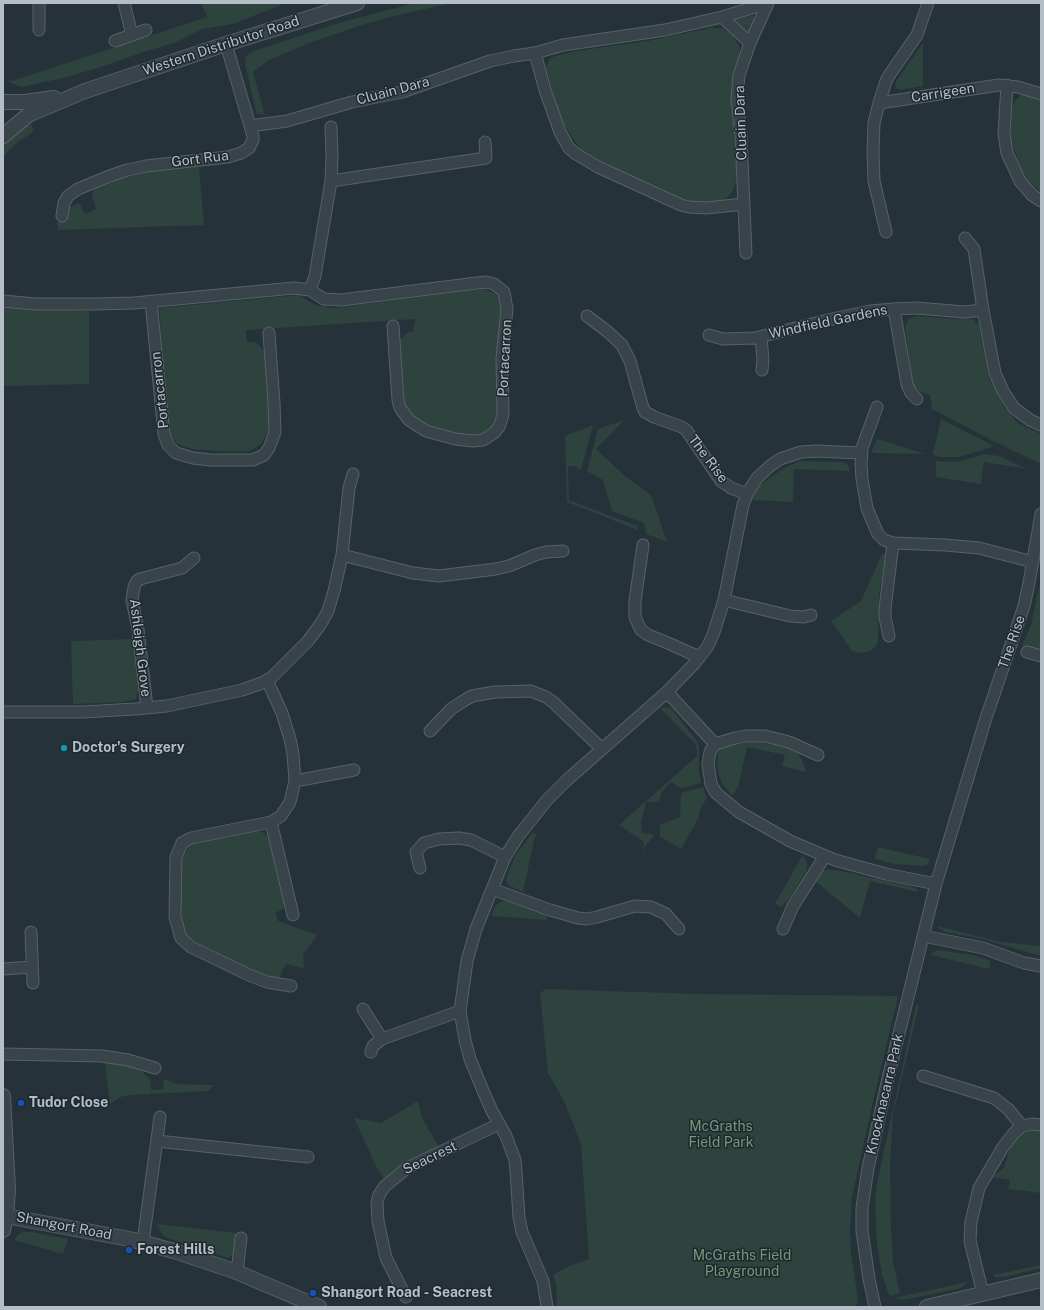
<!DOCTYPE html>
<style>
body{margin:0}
#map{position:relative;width:1044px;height:1310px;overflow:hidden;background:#26323a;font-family:"Public Sans",sans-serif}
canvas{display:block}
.frame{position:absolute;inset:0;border:4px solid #b5bec6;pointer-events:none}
</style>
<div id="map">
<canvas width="1044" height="1310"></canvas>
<div class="frame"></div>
</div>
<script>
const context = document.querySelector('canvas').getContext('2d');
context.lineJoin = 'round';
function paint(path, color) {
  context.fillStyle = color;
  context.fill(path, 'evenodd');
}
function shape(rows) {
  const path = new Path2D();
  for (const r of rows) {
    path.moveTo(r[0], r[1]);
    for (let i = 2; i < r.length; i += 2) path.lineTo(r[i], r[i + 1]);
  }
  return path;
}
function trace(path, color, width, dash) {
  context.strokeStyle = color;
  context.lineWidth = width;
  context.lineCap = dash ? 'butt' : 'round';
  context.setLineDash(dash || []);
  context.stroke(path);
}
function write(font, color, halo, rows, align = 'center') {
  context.font = font + ' "Public Sans",sans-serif';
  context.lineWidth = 3;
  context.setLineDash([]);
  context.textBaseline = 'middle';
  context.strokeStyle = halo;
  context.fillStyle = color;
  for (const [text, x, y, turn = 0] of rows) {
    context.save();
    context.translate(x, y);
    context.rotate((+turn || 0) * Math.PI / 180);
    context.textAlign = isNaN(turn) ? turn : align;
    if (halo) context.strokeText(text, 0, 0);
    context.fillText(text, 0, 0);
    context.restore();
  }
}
const green = shape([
 [201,3,286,3,233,24,202,29,174,43,143,52,101,67,63,78,21,87,6,80,12,81,207,17],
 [414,3,451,3,386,18,362,25,309,43,269,60,253,72,265,115,257,114,245,65,246,57,251,52,339,23],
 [753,15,755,18,750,31,746,34,735,22,735,20],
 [710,28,722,28,731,34,739,45,741,54,733,90,732,112,737,174,735,185,732,192,728,197,722,201,707,203,688,202,676,197,663,189,604,163,582,151,564,125,552,90,546,67,550,58,559,55,576,51,648,41],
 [923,43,923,86,900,90,896,88,895,84,897,80],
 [1021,95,1027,95,1041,99,1041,193,1026,178,1021,168,1011,141,1011,121,1012,107,1015,101],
 [26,122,28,125,31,124,34,131,17,143,3,156,3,146],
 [199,167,204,225,58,230,57,222,67,221,68,208,79,203,85,214,96,209,92,194,95,188,142,172],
 [483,289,494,293,500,299,502,309,497,349,496,368,498,407,493,428,484,433,472,435,453,434,431,428,416,419,404,406,402,397,400,340,407,333,413,331,415,319,246,330,247,342,254,342,260,346,265,353,266,359,270,418,269,430,261,444,250,451,242,452,201,450,191,449,178,444,173,439,170,433,168,427,159,308,299,295,315,305,334,308],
 [3,307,89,311,89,384,3,386],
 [916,316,956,319,964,318,974,320,979,326,989,378,1005,408,1018,423,1041,434,1041,464,993,441,932,409,930,395,918,391,913,384,905,326,909,319],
 [941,419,994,446,989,448,959,457,939,457,934,455,933,453],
 [624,420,596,449,625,476,651,495,667,542,646,534,644,523,612,511,603,480,587,471,598,429],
 [593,425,581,470,573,466,568,466,569,500,637,526,638,530,567,502,565,436],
 [877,439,894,444,925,454,871,453],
 [985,454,999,456,1027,469,984,462,981,484,936,477,936,461,957,462],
 [800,461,843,462,848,465,850,471,794,469,793,502,752,500,755,492,762,483,786,467],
 [882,554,886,554,886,560,879,593,878,641,875,647,870,651,861,653,852,651,831,621,861,601],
 [1039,586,1041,586,1041,653,1022,645,1031,626],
 [134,639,138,689,136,699,123,702,73,704,71,641],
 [664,707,671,708,699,744,699,772,701,783,681,788,671,782,661,793,659,802,646,802,641,822,642,833,652,834,654,836,645,846,642,855,644,842,619,825,697,756,696,745,661,709],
 [744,743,761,743,791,748,798,754,802,760,806,772,782,766,785,755,747,747,738,787,732,796,722,783,719,775,717,766,718,753,720,748,725,745],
 [703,787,707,798,699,811,699,817,681,849,660,837,660,825,680,817,681,793],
 [258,830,265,834,271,842,274,861,285,905,282,910,276,912,278,921,317,935,303,955,304,968,286,964,279,978,275,979,264,976,194,941,186,935,181,921,180,908,182,859,188,848,195,843],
 [532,833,539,835,535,836,523,892,508,885,506,879,515,856],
 [878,847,930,859,928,864,925,866,894,864,875,859],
 [802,856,805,858,807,863,806,872,788,900,781,907,775,904],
 [827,869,841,871,867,877,910,886,917,889,918,892,870,881,860,918,815,881,823,871],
 [502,901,507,901,514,902,528,907,547,915,547,920,492,916,494,907],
 [937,926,1001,942,1041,946,1041,956,979,938,945,932,938,928],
 [938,950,973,955,991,961,989,969,931,955,932,953],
 [546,989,699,994,898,996,873,1102,852,1197,850,1234,851,1252,858,1300,856,1307,557,1307,556,1284,553,1275,565,1268,589,1259,581,1144,564,1101,548,1073,540,993],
 [916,1005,919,1005,893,1115,890,1163,891,1232,893,1262,900,1293,890,1296,888,1293,882,1274,877,1246,875,1202,877,1183],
 [105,1062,125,1064,140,1070,150,1079,151,1090,164,1089,163,1079,177,1084,213,1085,209,1091,131,1095,120,1097,110,1104],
 [418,1101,422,1118,439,1147,403,1164,384,1180,375,1164,354,1118,381,1123],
 [1035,1129,1041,1131,1041,1193,1008,1189,1010,1180,992,1177,1004,1168,1008,1153,1016,1138,1025,1131],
 [156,1224,237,1233,234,1254,228,1258,168,1238,163,1235],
 [23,1232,32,1232,68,1239,63,1254,14,1240,19,1234],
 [1041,1265,1041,1268,1005,1277,995,1277,993,1275],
 [967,1282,961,1288,903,1300,894,1298]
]);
const minor = shape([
 [124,3,132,35],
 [722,17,750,43],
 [39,30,39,3],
 [115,41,146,30],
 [535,53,545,90,560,132,569,148,576,154,598,167,681,205,689,207,706,208,744,204],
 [1007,85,1004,134,1007,153,1020,181,1032,195,1041,201],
 [879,103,999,85,1018,87,1041,94],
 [250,126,287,121,352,102,402,92,490,61,514,56,535,53,563,45,665,30,722,17,768,3],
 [331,181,486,158,485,142],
 [62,216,64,203,68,196,78,189,107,177,127,170,146,166,228,157,241,153,249,148,253,140,253,136,226,44],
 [886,232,874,181,873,152,874,123,879,103,886,81,890,74,917,35,928,3],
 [965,238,974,249,983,310,995,373,1003,391,1014,408,1030,420,1041,425],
 [746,253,741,136,737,99,739,75,750,43,768,3],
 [310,290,315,276,331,181,332,156,331,127],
 [3,301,35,304,95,304,134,303,294,288,310,290,324,299,341,300,477,283,486,282,494,284,504,292,507,309,502,358,503,415,499,427,494,433,483,440,473,441,455,439,426,431,409,420,400,408,398,400,393,326],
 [151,302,164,434,168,445,176,453,193,458,211,460,253,460,264,455,269,448,275,432,274,403,269,333],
 [894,309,907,384,911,393,917,399],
 [587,316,608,332,622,345,630,361,643,408,645,412,654,417,682,427,687,431,721,481,731,488,747,494],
 [709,335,723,339,755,338,828,320,870,311,894,309,917,308,964,312,983,310],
 [761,337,763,360,762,370],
 [877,407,862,448,861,464,862,479,867,508,874,525,878,534,884,540,893,543,945,545,979,548,1033,562],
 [643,545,635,601,635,617,639,626,641,630,648,635,668,643,699,657],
 [342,555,413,573,439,576,496,569,509,566,535,555,546,552,563,551],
 [724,600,790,616,804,617,811,615],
 [889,636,885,617,885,609,893,543],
 [1027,652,1041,656],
 [267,680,282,713,290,739,293,754,295,781,290,802,281,816,271,822,191,838,182,843,176,857,175,917,181,938,191,947,249,975,267,982,291,986],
 [667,692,715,744,710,752,708,764,711,784,716,793,739,812,790,841,835,860,886,874,936,884],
 [147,708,138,629,132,600,134,587,137,581,140,579,182,568,194,558],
 [3,712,83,712,135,709,167,706,242,690,262,683,272,677,308,641,320,625,328,611,334,591,342,555,349,488,353,474],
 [430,731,451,709,465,700,472,696,495,692,531,691,546,697,553,702,602,749],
 [715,744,735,738,745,736,765,736,789,742,818,755],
 [295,781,354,770],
 [271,822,293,915],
 [420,868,416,852,424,843,439,839,459,838,471,840,505,857],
 [492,889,550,910,578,918,587,919,597,917,635,906,651,907,666,914,679,929],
 [783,929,793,906,825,856],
 [31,932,33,983],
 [923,936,983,948,1024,963,1041,966],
 [3,969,32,967],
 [363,1009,382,1039],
 [371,1052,373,1046,382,1039,460,1011],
 [3,1054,102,1056,128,1060,155,1068],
 [923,1076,994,1098,1008,1109,1022,1126],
 [157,1141,308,1157],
 [143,1242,160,1117],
 [237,1272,241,1238],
 [983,1294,970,1241,971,1222,979,1188,1003,1147,1014,1133,1022,1126,1032,1124,1041,1125],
 [406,1297,386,1258,378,1221,377,1202,379,1195,384,1187,407,1168,499,1124],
 [547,1307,543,1281,522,1232,519,1217,516,1171,515,1160,506,1136,492,1111,484,1093,470,1059,465,1040,460,1011,467,961,476,929,505,857,519,835,532,819,547,800,567,780,667,692,694,664,708,646,714,632,724,600,743,505,747,494,757,478,770,466,780,459,801,452,816,451,861,453],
 [875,1307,869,1279,862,1231,862,1208,868,1168,889,1074,936,884,985,721,1024,606,1029,583,1041,514]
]);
const tertiary = shape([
 [3,102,25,102,54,98],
 [3,136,28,115,85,91,226,44,357,3],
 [3,1096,8,1189,6,1216,3,1230],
 [6,1216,129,1239,174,1251,234,1271,319,1307],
 [927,1307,1041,1280]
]);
const markers = [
 [64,748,4,"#0f9aa8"],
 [21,1103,4,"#1a4fb4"],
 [129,1250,4,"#1a4fb4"],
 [313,1293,4,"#1a4fb4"]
];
const streetNames = [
 ["Western Distributor Road",221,46,-18],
 ["Cluain Dara",393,91,-15],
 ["Carrigeen",943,93,-9],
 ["Cluain Dara",741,123,-92],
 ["Gort Rua",200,159,-7],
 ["Windfield Gardens",828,322,-12],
 ["Portacarron",505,358,-87],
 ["Portacarron",160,390,-96],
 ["The Rise",708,459,53],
 ["The Rise",1012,642,-71],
 ["Ashleigh Grove",140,648,83],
 ["Knocknacarra Park",885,1094,-77],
 ["Seacrest",430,1158,-26],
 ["Shangort Road",64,1226,11]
];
const poiNames = [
 ["Doctor's Surgery",72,748],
 ["Tudor Close",29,1103],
 ["Forest Hills",137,1250],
 ["Shangort Road - Seacrest",321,1293]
];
const parkNames = [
 ["McGraths",721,1127],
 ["Field Park",721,1143],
 ["McGraths Field",742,1256],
 ["Playground",742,1272]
];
paint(green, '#2e423e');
trace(minor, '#576168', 13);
trace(tertiary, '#576168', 16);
trace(minor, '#39434a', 11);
trace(tertiary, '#39434a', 14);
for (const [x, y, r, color] of markers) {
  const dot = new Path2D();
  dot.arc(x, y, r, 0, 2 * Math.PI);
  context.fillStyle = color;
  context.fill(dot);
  trace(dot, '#1e282f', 1.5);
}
write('14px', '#b5bec6', '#1e282f', streetNames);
write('bold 14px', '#b5bec6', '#1e282f', poiNames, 'left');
write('14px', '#769978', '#1e282f', parkNames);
</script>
